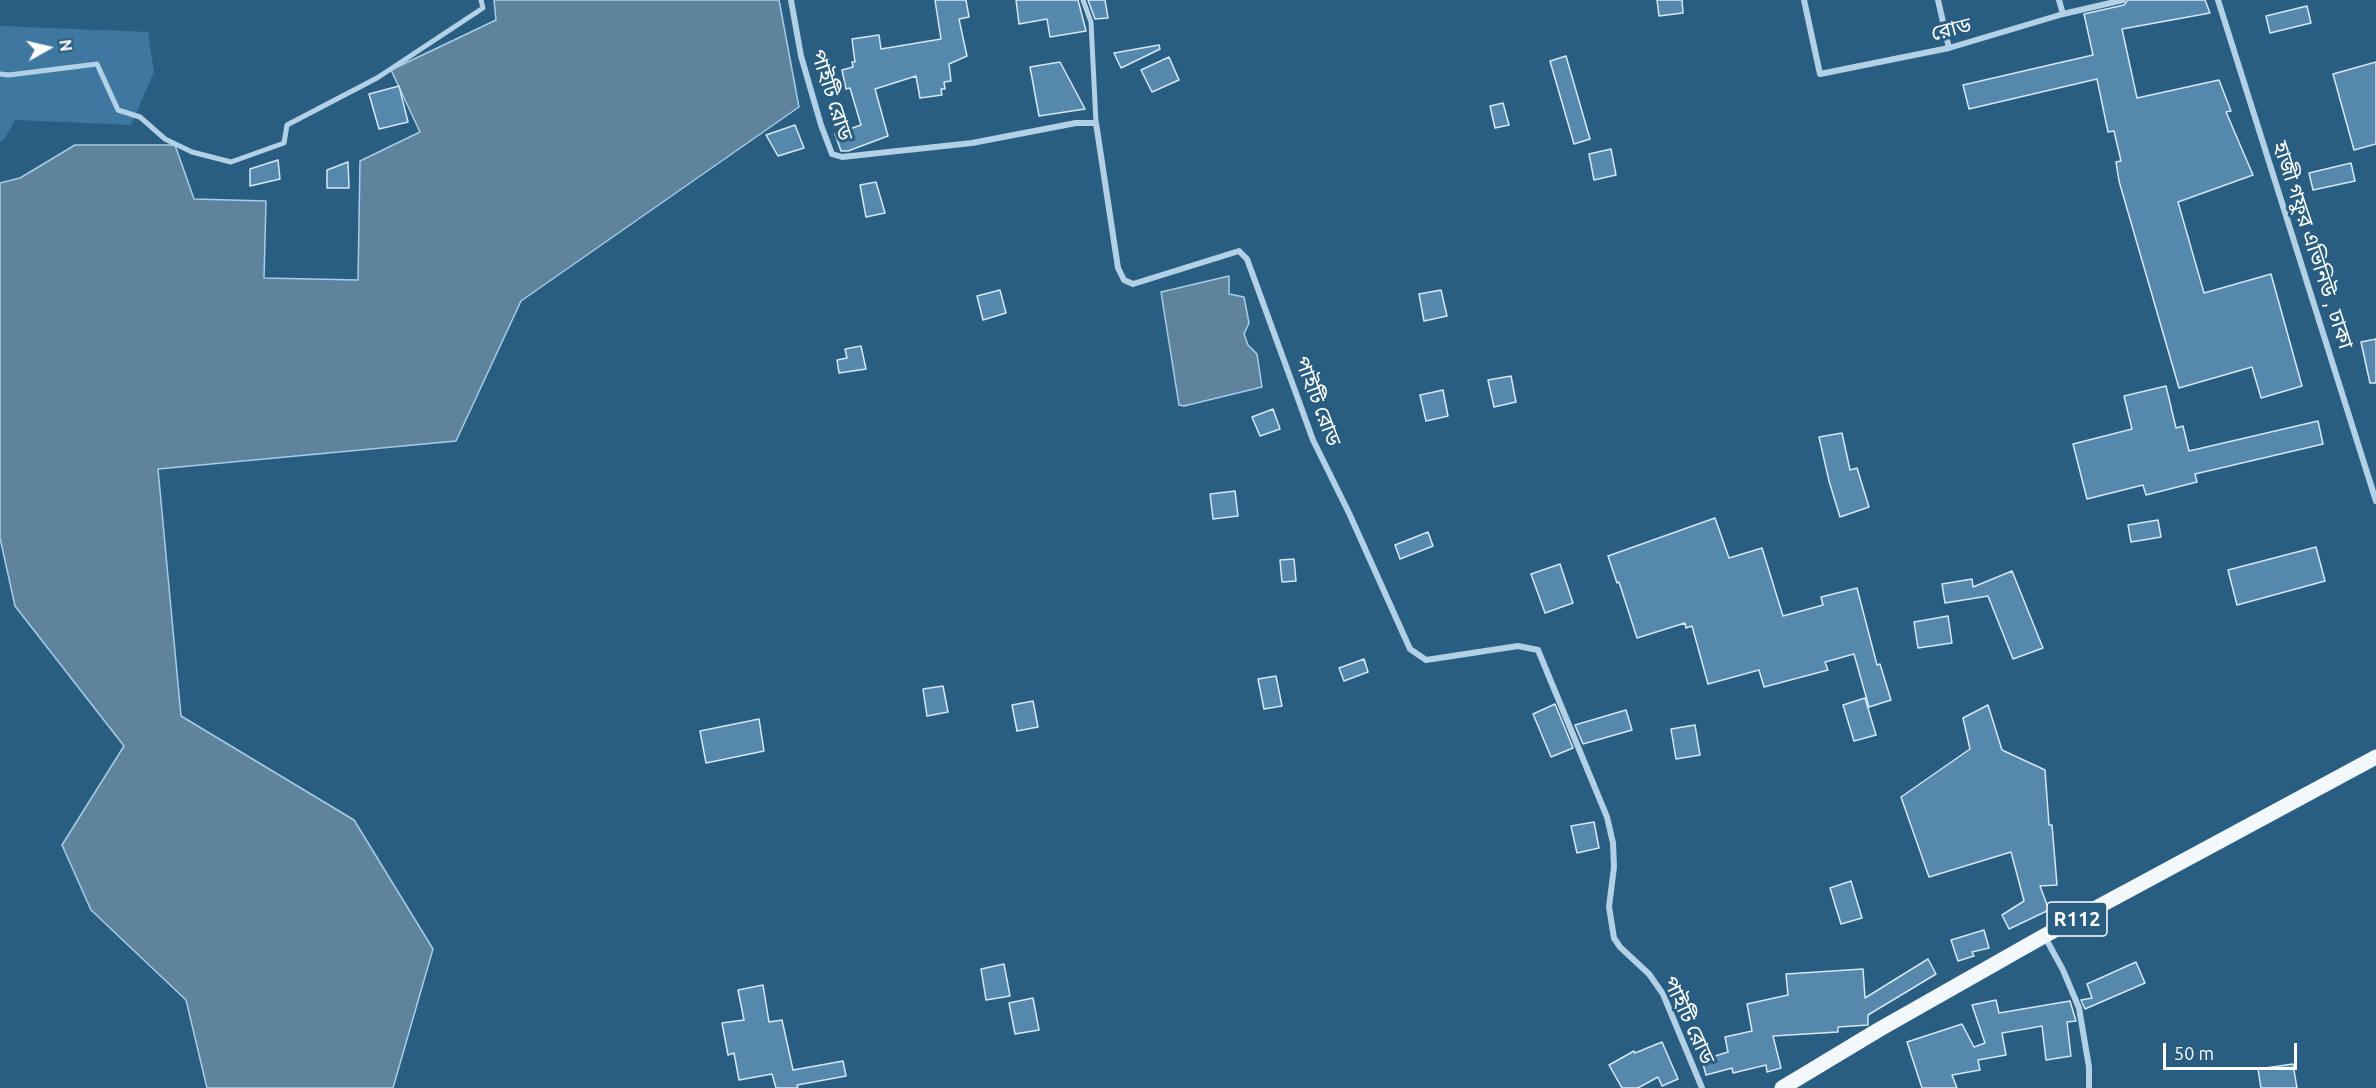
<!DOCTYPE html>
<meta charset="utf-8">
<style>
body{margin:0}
#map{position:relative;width:2376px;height:1088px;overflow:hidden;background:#295d82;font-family:Ubuntu,sans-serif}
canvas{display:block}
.north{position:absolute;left:18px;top:18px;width:60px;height:60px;-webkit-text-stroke:4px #295d82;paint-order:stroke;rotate:82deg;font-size:16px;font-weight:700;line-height:24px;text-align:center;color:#fff}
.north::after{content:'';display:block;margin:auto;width:21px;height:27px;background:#fff;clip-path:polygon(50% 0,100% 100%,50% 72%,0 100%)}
.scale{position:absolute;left:2163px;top:1043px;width:134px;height:27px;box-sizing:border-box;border:3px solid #fff;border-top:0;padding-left:8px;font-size:18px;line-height:21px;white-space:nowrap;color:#fff;-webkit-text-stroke:4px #295d82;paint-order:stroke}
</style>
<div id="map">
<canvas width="2376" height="1088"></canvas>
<div class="north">N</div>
<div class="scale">50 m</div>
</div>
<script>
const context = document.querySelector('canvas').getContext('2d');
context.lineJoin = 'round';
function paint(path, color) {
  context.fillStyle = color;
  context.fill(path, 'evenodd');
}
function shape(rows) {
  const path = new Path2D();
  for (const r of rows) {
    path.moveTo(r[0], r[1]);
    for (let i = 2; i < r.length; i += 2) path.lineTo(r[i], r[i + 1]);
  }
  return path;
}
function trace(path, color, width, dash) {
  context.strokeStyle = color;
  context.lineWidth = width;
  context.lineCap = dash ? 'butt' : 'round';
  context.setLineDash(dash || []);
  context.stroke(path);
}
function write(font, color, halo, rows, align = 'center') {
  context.font = font + ' Ubuntu,"Noto Sans Bengali",sans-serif';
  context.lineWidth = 6;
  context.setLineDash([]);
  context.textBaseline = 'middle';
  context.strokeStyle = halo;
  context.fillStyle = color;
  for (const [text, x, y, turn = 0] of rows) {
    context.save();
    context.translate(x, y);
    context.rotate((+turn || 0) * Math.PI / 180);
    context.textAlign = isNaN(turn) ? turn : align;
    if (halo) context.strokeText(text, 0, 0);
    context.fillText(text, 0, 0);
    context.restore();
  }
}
const green = shape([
 [0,26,148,32,154,72,131,125,15,120,5,138,0,142]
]);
const water = shape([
 [494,0,779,0,799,107,521,301,456,441,158,469,181,716,354,820,433,949,393,1088,207,1088,186,1000,91,910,62,845,124,746,15,606,0,538,0,183,20,178,75,145,175,145,194,199,266,201,264,278,358,280,360,161,420,132,391,70,496,20,494,0],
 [1229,276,1229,294,1244,297,1249,323,1244,334,1248,345,1257,354,1262,387,1184,406,1179,405,1161,292,1229,276]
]);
const building = shape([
 [935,0,966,0,969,17,959,19,967,56,949,64,951,81,944,82,945,89,941,89,942,95,920,98,916,76,875,89,888,136,848,151,841,151,835,134,861,125,850,88,846,89,842,70,853,67,852,62,855,62,852,39,879,35,881,49,941,39,935,0],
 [1016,0,1078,0,1086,31,1050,37,1047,19,1019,24,1016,0],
 [1088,0,1105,0,1108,18,1095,19,1088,0],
 [1657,0,1682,0,1683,13,1659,16,1657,0],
 [2128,0,2205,0,2210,13,2122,29,2137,98,2219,80,2231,111,2226,112,2253,175,2178,202,2204,293,2271,274,2302,386,2261,398,2252,367,2179,388,2119,181,2116,162,2121,161,2114,131,2108,132,2097,79,1969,109,1963,85,2093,55,2084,14,2124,5,2128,0],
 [2307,6,2311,23,2270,33,2266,16,2307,6],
 [1159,45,1160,49,1121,68,1114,53,1159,45],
 [1566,56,1590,139,1574,144,1550,61,1566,56],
 [1169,57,1179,80,1152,92,1141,70,1169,57],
 [1060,62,1085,109,1039,116,1030,67,1060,62],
 [2376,62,2376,144,2354,150,2333,74,2376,62],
 [399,86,408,122,379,129,369,94,399,86],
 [1503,103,1509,125,1495,128,1490,106,1503,103],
 [795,125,804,148,778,156,766,135,795,125],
 [1611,149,1616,175,1594,180,1589,154,1611,149],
 [278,160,280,179,250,186,250,169,278,160],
 [348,162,349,188,327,188,327,170,348,162],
 [2351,163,2355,181,2313,190,2309,173,2351,163],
 [876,182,885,213,866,217,860,185,876,182],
 [1000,290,1006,313,983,320,977,296,1000,290],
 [1441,290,1447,316,1424,321,1419,294,1441,290],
 [2376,339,2376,383,2370,383,2361,342,2376,339],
 [861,346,866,369,839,373,837,360,847,358,845,349,861,346],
 [1511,376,1516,402,1494,407,1488,380,1511,376],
 [2166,386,2176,428,2183,426,2189,451,2318,421,2323,444,2195,474,2197,482,2146,495,2143,485,2087,499,2073,444,2132,429,2124,396,2166,386],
 [1443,390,1448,416,1426,421,1420,395,1443,390],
 [1273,409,1280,429,1260,436,1252,417,1273,409],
 [1842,433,1850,470,1857,468,1869,507,1840,517,1829,481,1819,437,1842,433],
 [1235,491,1238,516,1213,519,1210,494,1235,491],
 [1715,518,1729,558,1762,548,1783,616,1823,605,1821,597,1857,588,1877,665,1880,664,1891,700,1869,707,1854,654,1825,662,1828,670,1764,687,1759,670,1708,684,1692,626,1686,628,1685,623,1637,638,1619,582,1617,583,1608,556,1715,518],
 [2158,520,2161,537,2131,542,2128,525,2158,520],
 [1428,532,1433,546,1400,559,1395,545,1428,532],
 [2316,547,2325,581,2237,605,2228,570,2316,547],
 [1294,559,1296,581,1282,582,1280,560,1294,559],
 [1560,564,1573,603,1545,613,1531,574,1560,564],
 [2012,571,2043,648,2013,659,1988,596,1945,603,1942,584,1972,579,1973,587,2012,571],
 [1948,616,1952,643,1918,648,1914,622,1948,616],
 [1364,659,1368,672,1344,681,1339,668,1364,659],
 [1276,676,1282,706,1264,709,1258,679,1276,676],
 [943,686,948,712,927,716,923,689,943,686],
 [1865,698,1876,735,1854,741,1843,705,1865,698],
 [1033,701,1038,727,1017,731,1012,705,1033,701],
 [1555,704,1573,748,1551,757,1533,714,1555,704],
 [1988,705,2002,750,2045,770,2049,825,2052,825,2057,885,2040,886,2049,910,2009,929,2002,915,2024,901,2011,852,1929,877,1901,797,1970,749,1963,718,1988,705],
 [1626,710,1632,730,1583,744,1575,725,1626,710],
 [759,719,764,751,706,763,700,731,759,719],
 [1695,725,1700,755,1676,759,1671,729,1695,725],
 [1594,822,1599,848,1577,853,1571,826,1594,822],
 [1851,881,1862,918,1841,924,1830,888,1851,881],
 [1984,930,1989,948,1972,952,1974,956,1958,961,1951,940,1984,930],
 [1928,959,1936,974,1868,1015,1868,1025,1838,1027,1838,1032,1773,1036,1781,1068,1767,1072,1766,1065,1733,1073,1732,1068,1706,1075,1702,1060,1728,1052,1725,1037,1752,1031,1747,1004,1788,995,1786,974,1863,969,1865,998,1928,959],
 [2136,962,2145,983,2085,1009,2081,1000,2092,998,2087,984,2136,962],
 [1004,964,1010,996,986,1000,981,969,1004,964],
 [763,985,769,1022,782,1020,793,1070,843,1061,846,1076,797,1085,798,1088,776,1088,772,1074,739,1080,734,1053,728,1055,722,1023,744,1020,738,990,763,985],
 [1033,998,1039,1030,1015,1034,1009,1003,1033,998],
 [1996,1000,1999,1013,2070,1001,2076,1021,2067,1022,2071,1056,2046,1060,2042,1026,2002,1033,2006,1055,1978,1060,1980,1070,1952,1075,1957,1088,1922,1088,1907,1042,1962,1024,1974,1047,1985,1043,1972,1005,1996,1000],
 [1662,1042,1678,1079,1662,1086,1658,1077,1638,1088,1622,1088,1609,1065,1634,1051,1635,1053,1662,1042],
 [2293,1064,2297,1088,2261,1088,2258,1069,2293,1064]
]);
const pedestrian = shape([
 [1083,0,1091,22,1096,123],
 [0,74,9,75,97,64,118,110,140,117,165,139,192,152,231,162,284,143,287,125,377,78,483,8,481,0]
]);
const minor = shape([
 [791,0,801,56,821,125,832,154,842,157,972,143,1076,123,1096,123,1118,268,1124,280,1133,284,1239,251,1247,259,1313,440,1349,513,1410,649,1426,660,1518,646,1538,650,1607,817,1613,843,1614,867,1609,907,1614,938,1620,947,1649,974,1663,994,1702,1088],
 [1804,0,1820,74,1949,48,2063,14,2123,0],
 [1938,0,1949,48],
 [2059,0,2063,14],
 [2218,0,2376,501],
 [2045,937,2063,970,2079,1008,2089,1067,2089,1088]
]);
const primary = shape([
 [1782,1088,1880,1029,2044,936,2376,757]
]);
const shields = [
 [2077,919,60]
];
const shieldNames = [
 ["R112",2077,919]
];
const streetNames = [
 ["রোড",1951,29,-14],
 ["পাইটি রোড",832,95,72],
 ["হাজী গফুর এভিনিউ , ঢাকা",2313,245,72],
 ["পাইটি রোড",1318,401,69],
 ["পাইটি রোড",1689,1020,65]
];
paint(green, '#3e779f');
paint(water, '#5f839c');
trace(water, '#a7cde7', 1.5);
paint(building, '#5588ac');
trace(building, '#d5e8f5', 1.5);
trace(pedestrian, '#b2d1e6', 5);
trace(minor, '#b2d1e6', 6);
trace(primary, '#f3f8fd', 15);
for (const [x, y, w] of shields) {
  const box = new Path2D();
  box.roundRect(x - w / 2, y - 17, w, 34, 4.5);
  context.fillStyle = '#295d82';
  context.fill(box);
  trace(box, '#fff', 1.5);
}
write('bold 20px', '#fff', null, shieldNames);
write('21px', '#fff', '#295d82', streetNames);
</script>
